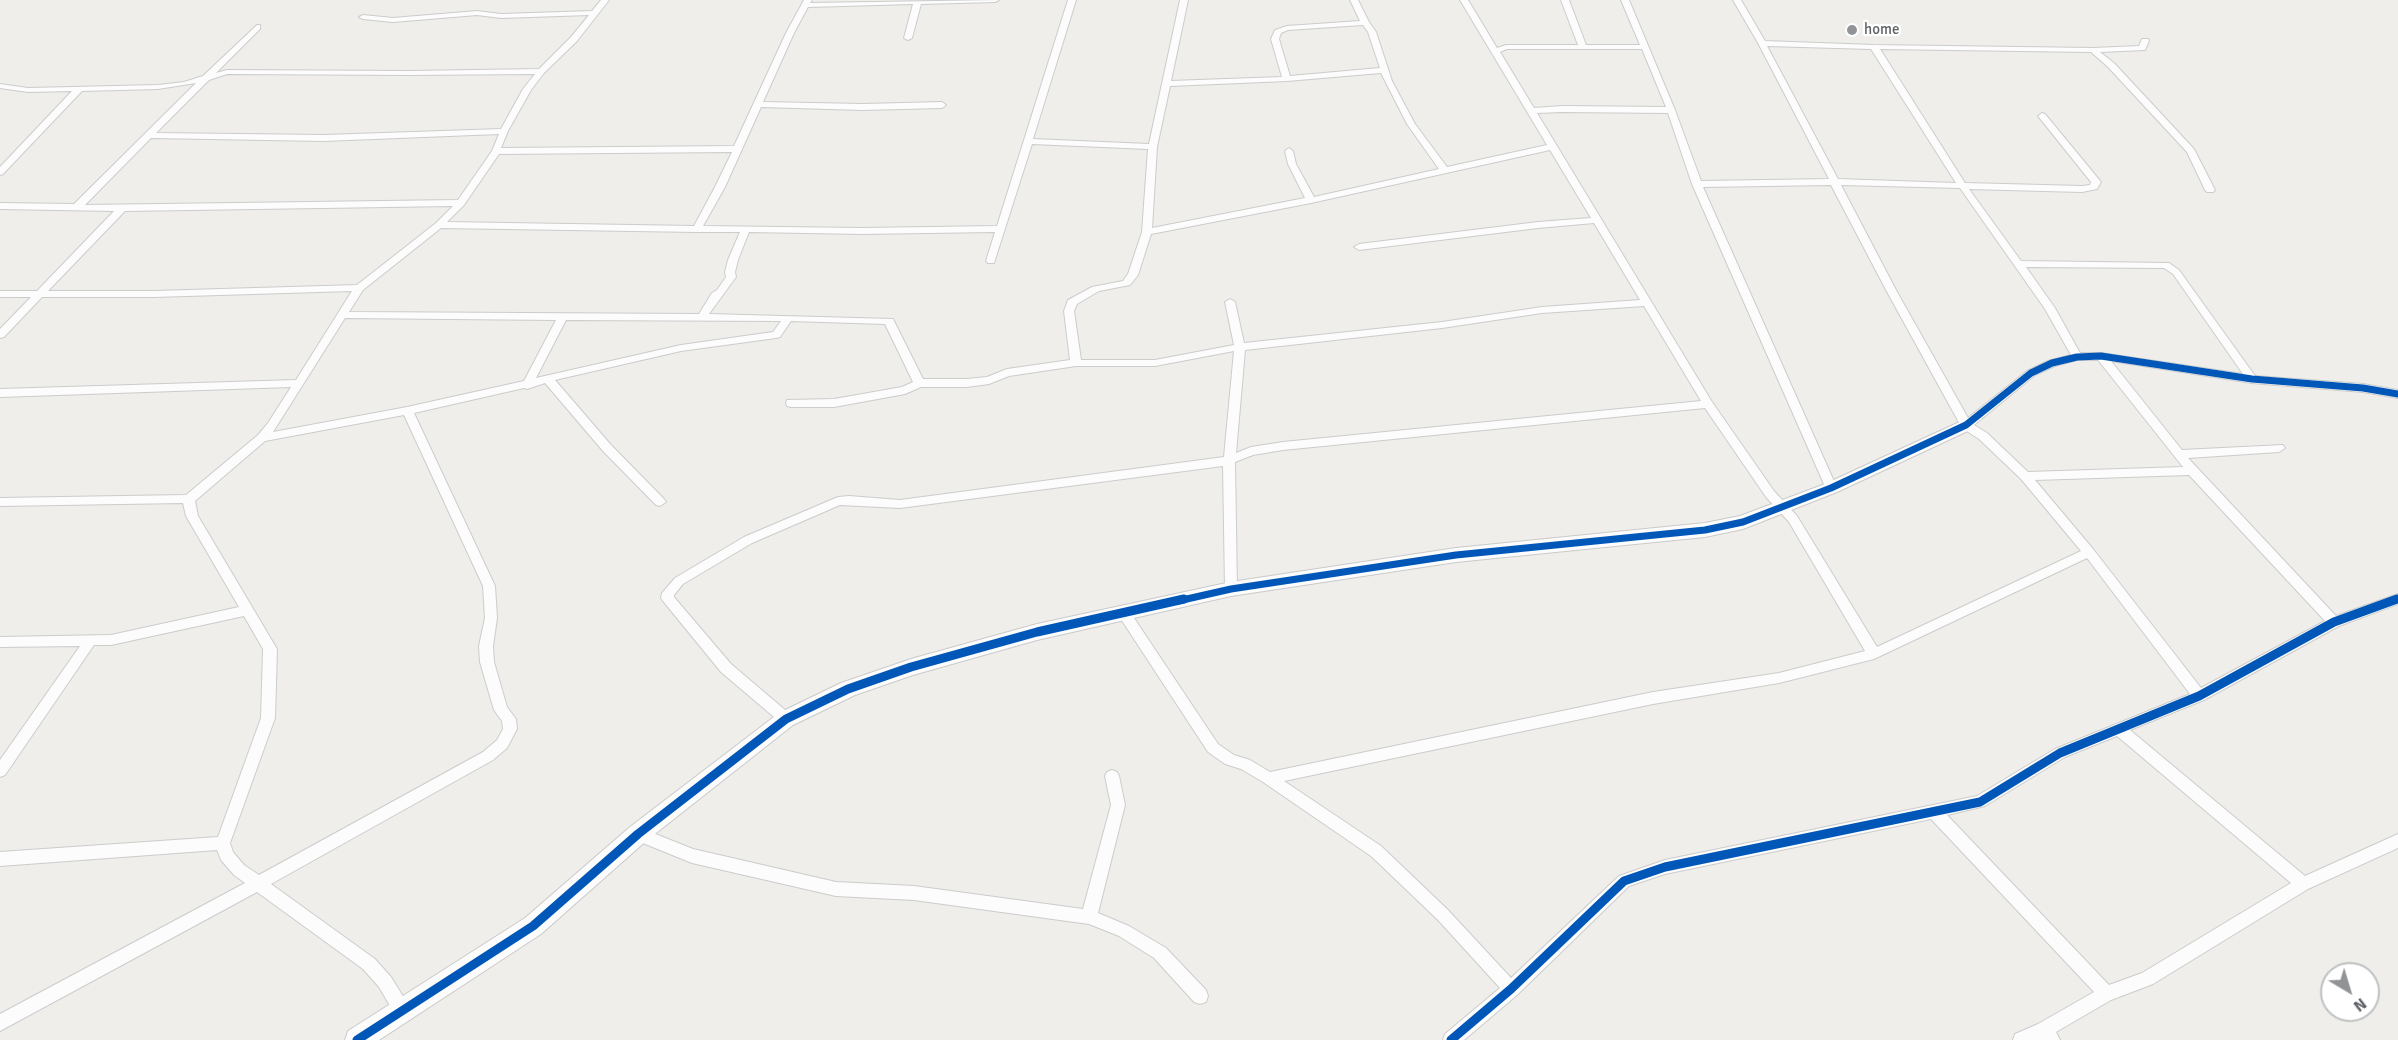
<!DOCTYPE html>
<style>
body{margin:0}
#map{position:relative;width:2398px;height:1040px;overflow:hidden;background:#efeeea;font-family:Signika,sans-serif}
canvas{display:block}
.north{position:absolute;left:2320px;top:962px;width:60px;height:60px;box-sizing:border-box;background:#fff;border:2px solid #bfc1c3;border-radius:50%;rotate:142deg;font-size:16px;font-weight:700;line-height:24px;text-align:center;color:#5f6368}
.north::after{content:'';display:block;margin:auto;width:21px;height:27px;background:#919496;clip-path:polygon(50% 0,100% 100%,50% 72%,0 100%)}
</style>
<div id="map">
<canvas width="2398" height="1040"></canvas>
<div class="north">N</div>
</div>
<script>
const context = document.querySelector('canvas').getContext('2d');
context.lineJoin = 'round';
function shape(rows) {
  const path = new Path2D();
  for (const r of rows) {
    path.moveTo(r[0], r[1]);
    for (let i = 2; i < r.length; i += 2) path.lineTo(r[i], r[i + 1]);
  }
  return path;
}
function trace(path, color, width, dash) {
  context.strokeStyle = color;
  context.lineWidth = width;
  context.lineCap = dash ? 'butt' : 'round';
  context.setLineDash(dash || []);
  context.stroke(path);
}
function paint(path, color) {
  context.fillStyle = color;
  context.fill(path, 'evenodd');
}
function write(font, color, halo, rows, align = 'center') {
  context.font = font + ' Signika,sans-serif';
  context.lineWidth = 4.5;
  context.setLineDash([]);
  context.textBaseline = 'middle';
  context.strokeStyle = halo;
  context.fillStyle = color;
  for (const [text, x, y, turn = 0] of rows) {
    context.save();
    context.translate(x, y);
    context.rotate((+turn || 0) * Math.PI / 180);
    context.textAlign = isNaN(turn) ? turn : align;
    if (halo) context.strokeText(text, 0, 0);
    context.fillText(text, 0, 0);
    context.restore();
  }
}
const street = shape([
 [601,0,609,0,577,41,544,73,531,90,508,131,501,148,734,146,786,33,804,0,812,0,810,3,999,0,995,2,921,4,912,38,908,40,904,38,913,4,808,7,794,33,763,102,863,104,942,102,946,105,942,108,863,110,761,107,725,187,703,226,862,228,997,226,1068,0,1076,0,1033,139,1149,144,1180,0,1188,0,1171,81,1282,77,1271,39,1275,30,1287,26,1360,21,1350,0,1358,0,1369,22,1376,32,1392,81,1415,124,1447,167,1547,145,1460,0,1468,0,1497,48,1506,45,1578,45,1561,0,1569,0,1586,45,1640,45,1621,0,1629,0,1675,110,1701,181,1829,179,1758,43,1733,0,1741,0,1765,41,1874,45,2093,48,2139,46,2142,39,2148,39,2149,41,2145,50,2100,52,2114,63,2194,149,2215,190,2213,192,2207,192,2205,190,2187,152,2108,67,2091,52,1880,49,1965,183,2082,186,2090,185,2091,182,2038,116,2042,113,2045,114,2101,182,2097,189,2082,192,1969,189,2021,261,2169,263,2179,270,2255,376,2363,384,2398,390,2398,398,2363,392,2252,383,2111,361,2182,450,2283,445,2285,448,2279,452,2188,458,2336,616,2398,594,2398,604,2339,626,2204,700,2130,730,2305,876,2398,834,2398,848,2308,889,2153,984,2111,1000,2056,1032,2060,1040,2013,1040,2015,1034,2038,1024,2094,992,1931,819,1665,874,1629,886,1517,995,1464,1040,1443,1040,1445,1034,1500,988,1438,920,1371,856,1263,782,1241,769,1225,764,1208,752,1117,613,1118,609,1128,609,1218,744,1234,755,1250,760,1270,772,1653,692,1779,673,1865,651,1789,522,1766,497,1705,408,1283,450,1253,455,1235,462,1237,589,1235,592,1231,594,1227,592,1225,589,1223,466,900,508,840,505,752,543,683,584,674,595,674,597,731,664,791,715,793,719,791,723,786,725,781,723,721,672,663,601,661,598,662,593,675,578,744,537,838,497,849,496,900,500,1224,457,1234,351,1155,366,1076,366,1009,376,989,384,967,387,921,387,905,394,834,407,791,407,787,406,786,403,787,400,834,399,902,387,913,382,885,324,791,321,780,337,776,338,681,351,555,380,611,445,664,499,666,502,660,506,656,505,603,451,545,383,527,389,524,388,414,413,495,586,497,618,493,646,494,662,507,707,516,719,517,729,507,748,493,760,271,884,375,959,391,977,409,1006,411,1012,409,1018,403,1020,397,1018,379,987,363,969,257,892,0,1031,0,1014,245,883,234,875,221,860,217,850,0,866,0,852,218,837,261,718,263,649,244,616,111,645,94,645,5,775,0,777,0,760,80,646,0,647,0,637,111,635,239,607,186,516,183,503,0,506,0,498,186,495,258,435,268,423,291,387,0,397,0,389,296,380,352,291,154,297,42,297,4,337,0,338,0,329,31,297,0,297,0,291,37,291,114,211,0,209,0,203,74,204,196,83,158,89,82,91,3,174,0,175,0,167,72,91,28,92,0,88,0,84,28,88,158,85,184,82,203,76,257,25,260,25,260,29,216,73,227,70,409,71,539,69,571,37,589,15,501,18,477,15,393,22,363,19,359,17,363,15,393,18,477,11,501,14,592,11,601,0],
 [1363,25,1368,32,1380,68,1290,76,1279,39,1281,33,1288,30,1363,25],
 [1767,46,1871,49,1956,183,1838,179,1767,46],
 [1507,49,1642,49,1666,107,1562,106,1534,108,1500,52,1507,49],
 [1381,73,1407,124,1439,169,1314,197,1296,164,1293,151,1289,148,1285,151,1288,164,1305,198,1152,228,1157,147,1170,86,1287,81,1381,73],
 [227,74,409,75,535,74,523,89,501,129,324,135,156,133,209,80,227,74],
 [1562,112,1668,113,1692,184,1827,491,1835,491,1837,488,1703,187,1831,185,1886,290,1962,428,1979,439,2021,479,2081,551,1877,647,1797,516,1774,491,1712,402,1537,113,1562,112],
 [499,134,492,151,458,200,85,205,151,138,324,141,499,134],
 [1032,144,1148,149,1142,232,1128,274,1123,281,1092,287,1068,300,1064,311,1070,360,1007,369,987,377,967,379,923,379,893,319,709,314,736,277,735,272,738,260,749,232,862,234,995,232,986,261,988,263,994,263,1032,144],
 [1550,150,1591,218,1538,222,1359,244,1354,247,1359,250,1538,228,1594,223,1640,300,1542,307,1442,322,1244,343,1235,302,1230,299,1225,302,1234,345,1155,360,1081,360,1074,311,1077,304,1099,291,1130,285,1138,275,1151,234,1311,203,1550,150],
 [732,152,715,187,694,226,447,222,464,205,499,154,732,152],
 [1841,185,1960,188,2045,309,2071,355,2048,361,2027,371,1968,418,1896,290,1841,185],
 [453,206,436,223,357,285,154,291,48,291,125,211,453,206],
 [441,228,697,232,740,232,728,260,725,272,726,277,717,290,712,293,699,314,349,312,363,290,441,228],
 [2026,267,2164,268,2173,274,2243,374,2101,353,2080,353,2055,308,2026,267],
 [1644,306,1701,401,1283,442,1251,447,1236,453,1245,350,1442,328,1542,313,1644,306],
 [345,318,556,320,524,381,407,407,273,432,345,318],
 [566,320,781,321,773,332,681,345,536,378,566,320],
 [2077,360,2098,360,2183,467,2028,472,1987,433,1974,425,2035,375,2055,366,2077,360],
 [404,415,483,586,485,618,479,646,480,662,494,710,502,721,503,729,497,740,483,752,259,875,244,865,233,852,230,843,275,718,277,649,198,516,195,501,265,441,404,415],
 [2189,475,2325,621,2201,688,2093,549,2035,480,2189,475],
 [2087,558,2190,694,2055,749,1977,796,1665,860,1619,876,1511,978,1448,910,1381,846,1284,781,1653,704,1779,683,1874,659,2087,558],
 [2117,736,2291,883,2142,973,2109,985,1947,815,1985,806,2065,757,2117,736],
 [1112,770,1117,772,1119,776,1125,805,1098,913,1129,926,1166,948,1206,990,1208,996,1206,1002,1200,1004,1194,1002,1154,958,1119,936,1089,924,914,900,836,896,692,863,633,839,631,834,633,829,638,827,693,849,836,882,914,886,1083,909,1111,805,1105,776,1107,772,1112,770]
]);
const secondary = shape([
 [1966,419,1972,421,1974,425,1972,429,1837,492,1743,529,1705,537,1456,562,1231,596,1037,640,913,675,855,695,793,725,646,841,541,934,379,1040,345,1040,348,1031,525,918,630,827,779,713,841,683,911,659,1037,624,1231,582,1456,548,1705,523,1740,516,1825,484,1966,419]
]);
const cyclewayFar1 = shape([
 [1178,601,1231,589,1456,555,1705,530,1743,522,1831,488,1966,425,2031,373,2052,363,2077,357,2101,356,2252,379,2363,388,2398,394],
 [2393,601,2398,599]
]);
const cycleway = shape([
 [357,1040,533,926,638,834,786,719,848,689,911,667,1037,632,1184,599],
 [1451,1040,1511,989,1624,881,1665,867,1980,802,2060,753,2199,696,2334,622,2397,599]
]);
const markers = [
 [1852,30,6,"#919496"]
];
const farPoinames = [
 ["home",1864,30]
];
trace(street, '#cbcccc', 2);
trace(secondary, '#cacacb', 2);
paint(street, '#fdfcfc');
paint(secondary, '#fdfcfc');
trace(cyclewayFar1, '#0057b8', 7);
trace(cycleway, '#0057b8', 9);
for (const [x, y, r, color] of markers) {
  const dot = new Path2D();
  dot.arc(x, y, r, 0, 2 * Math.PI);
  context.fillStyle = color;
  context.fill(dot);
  trace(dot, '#fff', 2);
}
write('15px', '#5f6368', '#fff', farPoinames, 'left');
</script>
